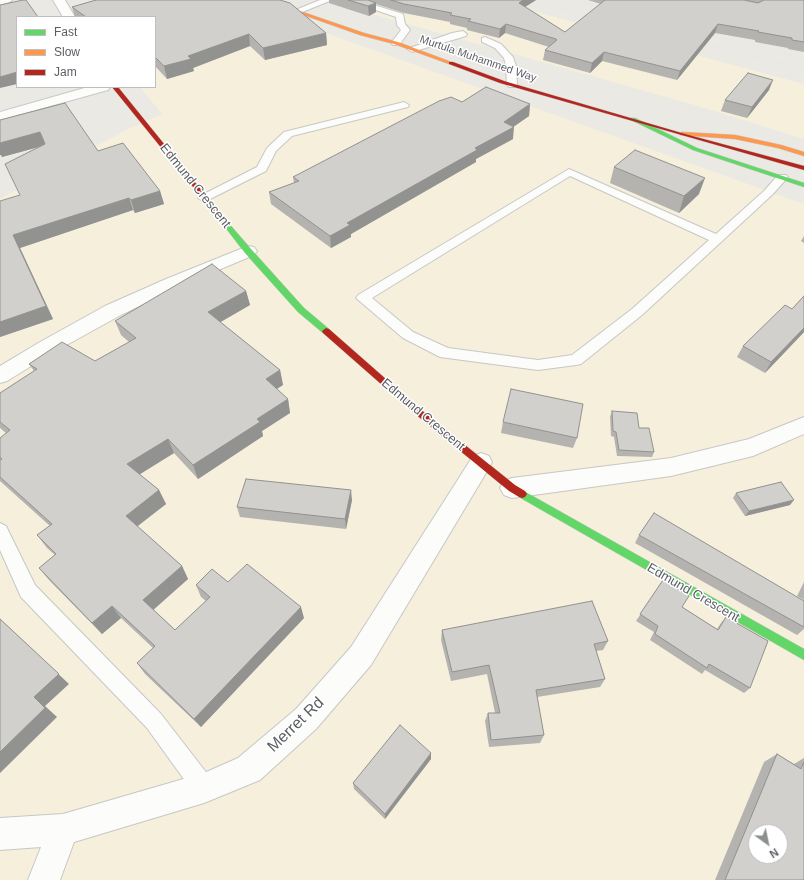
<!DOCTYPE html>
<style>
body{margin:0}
#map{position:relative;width:804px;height:880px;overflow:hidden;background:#eae9e4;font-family:Arial,sans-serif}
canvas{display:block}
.legend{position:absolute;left:16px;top:16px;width:140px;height:72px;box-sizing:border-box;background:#fff;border:1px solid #bdbfc1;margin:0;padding:5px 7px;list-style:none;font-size:12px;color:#5a5e63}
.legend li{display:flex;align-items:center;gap:8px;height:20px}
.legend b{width:20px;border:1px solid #bdbfc1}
.north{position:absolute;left:748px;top:824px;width:40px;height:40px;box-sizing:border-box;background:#fff;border:1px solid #bdbfc1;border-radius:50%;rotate:147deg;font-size:11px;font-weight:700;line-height:16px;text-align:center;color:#5a5e63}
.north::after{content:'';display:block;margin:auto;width:14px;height:18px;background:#8c8f90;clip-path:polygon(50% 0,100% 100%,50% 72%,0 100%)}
</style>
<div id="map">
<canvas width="804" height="880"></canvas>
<ul class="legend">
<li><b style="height:5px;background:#63d668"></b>Fast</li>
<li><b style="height:5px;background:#ff974d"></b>Slow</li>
<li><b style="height:5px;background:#b3261e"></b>Jam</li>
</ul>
<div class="north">N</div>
</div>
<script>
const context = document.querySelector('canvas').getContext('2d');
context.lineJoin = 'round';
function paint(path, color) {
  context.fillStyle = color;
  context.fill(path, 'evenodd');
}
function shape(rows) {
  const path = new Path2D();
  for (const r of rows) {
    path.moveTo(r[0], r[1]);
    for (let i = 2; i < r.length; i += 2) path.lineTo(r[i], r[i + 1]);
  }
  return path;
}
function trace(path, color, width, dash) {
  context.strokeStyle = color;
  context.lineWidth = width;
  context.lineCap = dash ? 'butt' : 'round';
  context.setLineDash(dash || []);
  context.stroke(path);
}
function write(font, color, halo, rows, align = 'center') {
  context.font = font + ' Arial,sans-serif';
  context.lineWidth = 3;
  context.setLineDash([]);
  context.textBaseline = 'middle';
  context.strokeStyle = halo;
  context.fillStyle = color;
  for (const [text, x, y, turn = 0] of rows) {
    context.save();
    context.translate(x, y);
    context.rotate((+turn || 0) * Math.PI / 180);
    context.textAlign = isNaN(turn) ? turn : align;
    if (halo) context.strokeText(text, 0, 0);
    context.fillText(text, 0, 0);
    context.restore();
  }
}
const commercial = shape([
 [322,0,492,0,804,84,804,139,691,104],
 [242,3,804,204,804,880,0,880,0,199,124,131,162,114,140,87,155,87,155,40],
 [756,832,780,832,780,856,756,856]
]);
const lane = shape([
 [320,0,332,0,300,13,294,13,293,11,320,0],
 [346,0,358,0,403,14,405,24,410,30,399,45,393,45,391,43,401,30,397,25,396,17,346,0],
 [463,31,467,34,466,36,412,52,407,49,452,33,463,31],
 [485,37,501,44,513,57,516,66,517,85,515,87,509,87,507,85,506,66,504,58,495,48,482,42,482,38,485,37],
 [404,102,409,105,408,107,292,136,276,151,266,171,204,202,198,198,200,196,257,167,267,148,284,132,404,102],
 [569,169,716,234,765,190,778,175,786,175,788,177,773,194,642,315,581,364,576,365,538,370,440,357,403,338,356,298,358,295,569,169],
 [570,176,709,240,632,309,572,355,538,360,448,348,413,332,372,298,570,176],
 [0,523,6,526,35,585,161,714,212,780,215,788,212,796,204,799,196,796,147,728,21,597,0,550,0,523]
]);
const street = shape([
 [0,0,12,0,10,2,0,5,0,0],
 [53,0,65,0,75,17,63,17,53,0],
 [88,87,110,87,108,90,0,120,0,112,88,87],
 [248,246,254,247,257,251,254,255,178,287,119,316,54,352,7,381,0,383,0,366,40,342,105,306,166,279,248,246],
 [804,417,804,434,753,456,671,476,512,498,504,495,500,488,504,481,512,478,671,458,749,439,804,417],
 [481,453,489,456,492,462,489,468,371,665,316,729,260,780,204,803,74,842,60,880,28,880,41,847,0,850,0,818,63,814,204,773,238,758,296,709,351,647,473,456,481,453]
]);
const fast = shape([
 [631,118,635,118,697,148,804,183,804,187,693,150,631,120,631,118],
 [217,211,219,212,251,249,304,308,329,329,330,331,329,333,323,333,298,312,245,253,215,214,214,213,217,211],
 [522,490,804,649,804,660,519,497,517,494,519,491,522,490]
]);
const slow = shape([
 [261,0,268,0,364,33,398,42,454,63,449,64,394,44,360,35,261,0],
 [682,132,735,135,781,145,804,152,804,156,778,148,735,139,680,135,679,134,682,132]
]);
const jam = shape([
 [449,62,453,62,504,81,685,134,804,166,804,170,500,83,449,64,449,62],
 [112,87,118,87,219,212,219,214,215,214,112,87],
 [326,328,329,329,420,409,515,485,525,491,527,494,525,497,522,498,519,497,509,491,414,413,323,333,322,331,326,328]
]);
const rail = shape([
 [530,0,598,17],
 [571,0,608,9],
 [703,33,804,58],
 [695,41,804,69]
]);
const wall = shape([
 [96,0,280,0,290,3,326,33,327,45,265,60,250,46,193,68,194,71,167,79,155,66,155,17,75,17,72,7],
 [329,0,536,0,525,7,565,32,601,4,588,0,804,0,804,52,788,49,788,48,755,42,755,40,715,33,677,80,602,61,590,73,543,60,545,50,549,47,505,33,499,38,467,30,467,28,450,24,450,22,404,13,376,4,376,12,369,16,329,3],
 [769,90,747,118,721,111,725,100],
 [462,102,530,104,529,116,513,127,513,139,476,159,476,162,351,234,351,237,331,248,271,204,269,192,294,183,293,177],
 [0,120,98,151,160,191,164,204,135,213,133,210,20,248,53,319,0,337,20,195,42,146,2,157,1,155],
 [614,167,699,194,679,213,610,183],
 [804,236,804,243,801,241],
 [246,291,250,305,220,322,280,370,283,385,276,389,288,399,290,413,262,431,263,436,198,479,174,453,139,474,159,490,166,504,137,526,182,566,188,579,153,609,175,630,206,601,201,597,196,585,228,582,304,618,201,727,145,674,137,663,153,648,121,618,102,634,49,580,39,568,55,555,47,548,37,535,50,526,0,481,0,438,6,433,0,428,0,393,34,371,29,364,95,361,129,342,121,335,115,321],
 [804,296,804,332,765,373,737,357,743,346,792,309],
 [612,411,639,428,654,452,652,457,617,456,614,437,611,436,610,417],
 [503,422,577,438,573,448,501,433],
 [736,493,790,505,745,516,733,498],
 [352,500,346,529,240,517,237,507],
 [639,535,804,601,804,629,797,635,635,543],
 [663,580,682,607,717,629,721,623,726,617,750,688,744,693,705,670,702,674,650,640,654,632,636,621],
 [804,582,804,600,797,596],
 [442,630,608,641,603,650,596,651,605,679,600,687,537,697,544,735,540,743,489,747,485,721,488,713,495,713,487,674,451,681,441,640],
 [431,753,431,759,385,819,354,789,353,783],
 [777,754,794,764,804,758,804,880,715,880,764,762]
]);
const shadedWall = shape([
 [523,0,536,0,517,12,519,3],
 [376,3,376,12,369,16,368,6],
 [506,24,505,33,499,38,500,29],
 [718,24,715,33,677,80,680,71],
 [326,33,327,45,265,60,263,48],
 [249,34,250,46,193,68,194,71,167,79,164,66,188,56],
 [604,52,602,61,590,73,592,63],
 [17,72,17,84,0,88,0,77],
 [773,80,769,90,747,118,752,107],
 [530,104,529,116,506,132,514,127,513,139,476,159,476,162,351,234,351,237,331,248,330,236,347,223,475,148,504,122],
 [40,132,46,145,2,157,1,155,0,155,0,143],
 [705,178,699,194,679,213,684,196],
 [160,191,164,204,135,213,131,200],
 [129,198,133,210,20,248,53,319,0,337,0,322,13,235],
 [246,291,250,305,212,327,208,312],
 [804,328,804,332,765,373,771,362],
 [280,370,283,385,269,394,266,379],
 [288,399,290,413,262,431,263,436,198,479,193,465,257,419],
 [168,439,174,453,134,478,127,464],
 [159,490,166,504,134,529,126,516],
 [351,490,352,500,346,529,345,519],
 [794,500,790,505,745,516,749,511],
 [182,566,188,579,151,612,143,600],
 [112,606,121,618,102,634,92,623],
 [301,607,304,618,201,727,194,719],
 [0,619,69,684,45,706,57,717,0,773,0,752,34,697],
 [431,753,431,759,385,819,385,814]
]);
const building = shape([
 [23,0,26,0,38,17,17,17,17,72,0,77,0,5,23,0],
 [96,0,280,0,290,3,326,33,263,48,249,34,188,56,191,59,164,66,155,57,155,17,86,17,72,7,96,0],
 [348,0,368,0,376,3,368,6,348,0],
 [391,0,523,0,519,3,565,32,605,0,744,0,758,3,764,0,804,0,804,42,792,40,792,38,758,32,759,31,718,24,680,71,604,52,592,63,545,50,557,40,556,39,506,24,500,29,468,21,471,19,450,15,452,13,404,4,391,0],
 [748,73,773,80,752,107,725,100,748,73],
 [486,87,530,104,504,122,514,127,475,148,477,150,347,223,350,225,330,236,269,192,299,181,293,177,439,101,451,97,462,102,486,87],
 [65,103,98,151,123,143,160,191,131,200,129,198,13,235,46,306,0,322,0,201,20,195,5,164,45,144,40,132,0,143,0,120,65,103],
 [635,150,705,178,684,196,614,167,635,150],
 [212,264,246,291,208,312,280,370,266,379,288,399,257,419,260,422,193,465,168,439,127,464,159,490,126,516,182,566,143,600,175,630,210,597,196,585,212,569,228,582,247,564,301,607,194,719,137,663,155,646,112,606,92,623,39,568,56,554,37,535,52,524,0,477,0,460,2,459,0,457,0,438,10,430,0,422,0,393,37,369,29,364,62,342,95,361,136,338,115,321,212,264],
 [804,296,804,328,771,362,743,346,785,305,792,309,804,296],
 [511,389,583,404,577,438,503,422,511,389],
 [612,411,637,413,639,428,649,428,654,452,619,450,616,432,613,431,612,411],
 [246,479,351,490,345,519,237,507,246,479],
 [781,482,794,500,749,511,736,493,781,482],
 [654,513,804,601,804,627,639,535,654,513],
 [663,580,689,596,682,607,718,630,726,617,768,641,750,688,709,664,707,668,655,634,658,626,640,614,663,580],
 [592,601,608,641,594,644,605,679,536,690,544,735,491,740,488,713,500,713,489,665,452,672,442,630,592,601],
 [0,619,59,674,34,697,45,708,0,752,0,619],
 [400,725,431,753,385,814,353,783,400,725],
 [777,754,801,769,804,762,804,880,725,880,777,754],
 [756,832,780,832,780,856,756,856,756,832]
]);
const farStreetnames = [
 ["Murtula Muhammed Way",478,59,19]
];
const streetNames = [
 ["Edmund Crescent",195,186,51],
 ["Edmund Crescent",423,415,40],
 ["Edmund Crescent",693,593,30]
];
const nearStreetnames = [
 ["Merret Rd",296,725,-44]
];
paint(commercial, '#f5efdc');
trace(lane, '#c7c7c6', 2);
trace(street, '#c7c7c6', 2);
trace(fast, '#c5c6c5', 1);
trace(slow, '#c5c6c5', 1);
trace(jam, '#c5c6c5', 1);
paint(lane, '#fcfcfb');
paint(street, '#fcfcfb');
paint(fast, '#63d668');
paint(slow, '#ff974d');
paint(jam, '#b3261e');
trace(rail, '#e2e2e1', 2, [0.5, 3]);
paint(wall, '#b4b3b0');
paint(shadedWall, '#929290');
paint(building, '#d1d0cd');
trace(building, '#929290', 1);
write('11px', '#5a5e63', '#fff', farStreetnames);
write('13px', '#5a5e63', '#fff', streetNames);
write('16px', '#5a5e63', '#fff', nearStreetnames);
</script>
